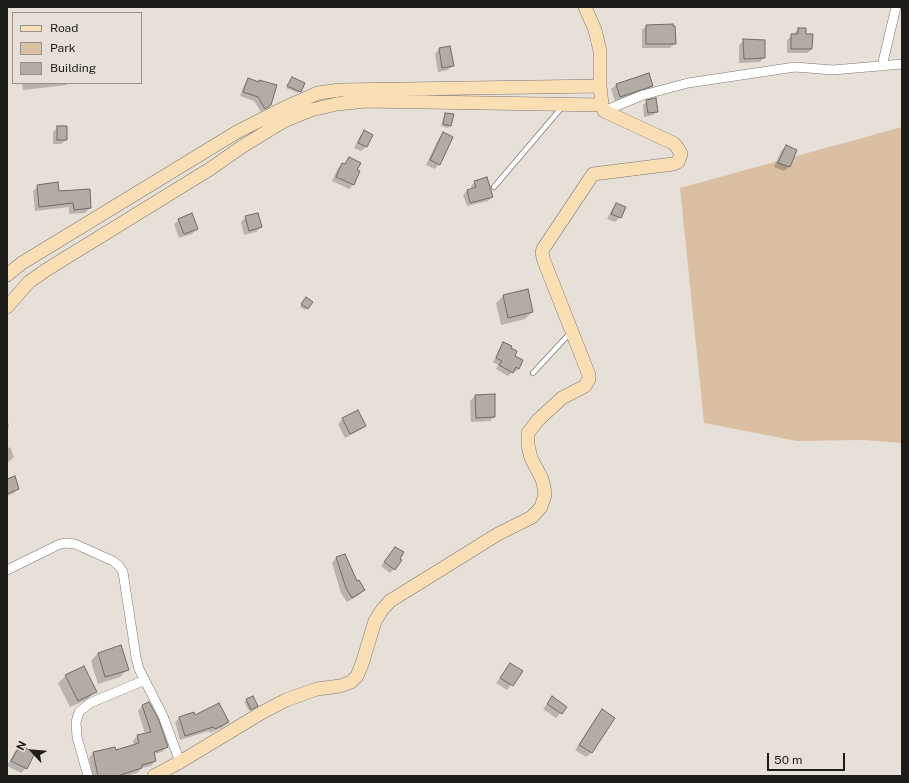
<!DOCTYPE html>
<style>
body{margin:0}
#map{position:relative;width:909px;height:783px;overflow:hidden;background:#e7e0d9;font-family:"Public Sans",sans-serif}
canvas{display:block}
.frame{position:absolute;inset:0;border:8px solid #1e1c19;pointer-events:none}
.legend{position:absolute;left:12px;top:12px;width:130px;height:72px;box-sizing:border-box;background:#e7e0d9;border:1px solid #97928c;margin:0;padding:5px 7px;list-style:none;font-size:12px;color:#1e1c19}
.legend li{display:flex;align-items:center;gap:8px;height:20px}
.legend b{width:20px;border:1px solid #97928c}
.north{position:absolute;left:12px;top:731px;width:40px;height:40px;-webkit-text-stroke:3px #e7e0d9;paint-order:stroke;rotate:296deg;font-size:11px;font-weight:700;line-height:16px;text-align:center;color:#1e1c19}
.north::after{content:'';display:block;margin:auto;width:14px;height:18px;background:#1e1c19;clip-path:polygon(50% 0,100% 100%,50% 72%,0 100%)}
.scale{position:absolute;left:767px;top:753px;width:78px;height:18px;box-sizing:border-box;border:2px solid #1e1c19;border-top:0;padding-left:5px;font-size:12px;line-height:14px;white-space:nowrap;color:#1e1c19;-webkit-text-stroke:3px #e7e0d9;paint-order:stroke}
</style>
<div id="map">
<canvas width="909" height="783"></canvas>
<div class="frame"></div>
<ul class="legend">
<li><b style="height:5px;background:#fadfb4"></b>Road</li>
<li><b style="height:11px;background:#dbbfa3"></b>Park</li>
<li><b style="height:11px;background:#b2aca5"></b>Building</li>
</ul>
<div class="north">N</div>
<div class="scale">50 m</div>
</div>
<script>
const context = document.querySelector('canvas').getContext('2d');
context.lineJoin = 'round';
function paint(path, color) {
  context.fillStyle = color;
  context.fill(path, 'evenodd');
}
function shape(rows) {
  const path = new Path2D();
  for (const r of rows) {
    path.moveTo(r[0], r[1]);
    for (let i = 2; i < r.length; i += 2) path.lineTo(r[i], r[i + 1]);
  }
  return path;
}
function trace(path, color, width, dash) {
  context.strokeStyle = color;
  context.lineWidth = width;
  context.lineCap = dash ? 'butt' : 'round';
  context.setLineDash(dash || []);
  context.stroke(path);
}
const green = shape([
 [902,127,902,443,863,440,797,441,704,423,680,188]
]);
const shadow = shape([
 [646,26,675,43,670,48,642,48,642,30],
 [798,29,805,29,805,35,812,49,807,53,787,53,787,40,793,35],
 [744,40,764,57,760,62,739,63,739,45],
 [439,49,453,65,448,70,438,72,435,54],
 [292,78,304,83,298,93,286,88],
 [248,79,258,83,260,81,270,105,261,112,254,101,240,96,245,83],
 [22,83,68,83,67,85,23,90],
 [616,85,652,86,647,91,615,101,611,89],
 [647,101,657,111,653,115,644,117,643,105],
 [446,114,450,126,448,128,441,126,444,116],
 [58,127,66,140,61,144,53,144,53,132],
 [364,132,371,135,366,147,361,151,354,148,360,136],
 [444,133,439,164,435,169,426,165,439,138],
 [786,146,796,150,789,167,784,171,774,167,781,151],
 [349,158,356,170,359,172,353,185,349,189,332,181,338,168,343,164,344,165],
 [475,182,492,197,488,201,467,206,463,195,467,191,472,190,471,186],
 [38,186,59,193,90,208,85,213,69,214,69,207,35,211,33,191],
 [616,204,620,217,615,222,607,219,612,209],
 [246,217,261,227,256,232,244,235,241,222],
 [179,220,197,229,192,234,179,238,174,224],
 [528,290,532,312,525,319,501,325,496,303,503,296],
 [304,301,307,308,305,310,300,307],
 [504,343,513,356,519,368,515,372,513,371,508,376,496,369,498,365,493,362,500,347],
 [475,396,494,417,490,421,471,422,470,401],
 [7,419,9,426,7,429],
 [343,419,365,426,360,430,345,438,338,424],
 [10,447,14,457,7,463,7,449],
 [7,480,18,489,14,493,7,496],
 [395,548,394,569,390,573,381,566],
 [336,558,356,583,364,590,359,595,347,602,341,593,332,563],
 [98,653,128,669,120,677,98,684,91,661],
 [510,664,521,671,507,690,496,683],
 [66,676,95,691,88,699,70,707,58,683],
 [253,697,254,708,249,711,244,702],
 [552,698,566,707,556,718,543,709],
 [142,706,167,747,162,752,154,754,155,761,151,766,141,768,137,773,125,776,93,776,89,758,93,753,116,751,134,746,133,741,137,736,145,734,138,711],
 [602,710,614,718,591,753,586,757,575,750,598,715],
 [195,717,228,722,223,727,210,733,209,731,180,740,175,722,179,718],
 [20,747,33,754,26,768,21,773,7,766,15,751]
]);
const building = shape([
 [673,24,673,26,675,26,676,44,646,44,646,25,673,24],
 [798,28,806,28,806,34,813,34,812,49,791,49,791,34,798,34,798,28],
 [743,39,765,40,765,58,744,59,743,39],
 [450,46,454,66,442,68,439,48,450,46],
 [649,73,653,86,620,97,616,84,649,73],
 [292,77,305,83,301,92,287,86,292,77],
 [248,78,259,82,259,80,277,85,271,105,265,109,258,97,243,92,248,78],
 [656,98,658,112,648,113,646,100,656,98],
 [445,113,454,114,451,126,443,124,445,113],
 [57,126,67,126,67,140,57,140,57,126],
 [364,130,373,135,367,147,358,143,364,130],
 [443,132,453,137,440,165,430,160,443,132],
 [786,145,797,150,790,167,778,163,786,145],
 [349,157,361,163,357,170,360,171,354,185,336,177,342,163,345,164,349,157],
 [487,177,493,197,470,203,467,190,476,187,474,181,487,177],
 [58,182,59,191,90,189,91,208,74,210,73,203,39,207,37,185,58,182],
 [616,203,626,207,621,218,611,214,616,203],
 [192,213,198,229,184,234,178,219,192,213],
 [258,213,262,227,249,231,245,216,258,213],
 [528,289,533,312,508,318,503,295,528,289],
 [306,297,313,302,308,309,301,304,306,297],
 [503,342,512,346,511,348,517,351,515,356,523,360,519,369,516,367,513,373,499,365,502,361,496,358,503,342],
 [495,394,495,417,476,418,475,395,495,394],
 [358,410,366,426,350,434,342,418,358,410],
 [15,476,19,489,7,494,7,479,15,476],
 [395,547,404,552,400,559,402,560,395,570,384,562,395,547],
 [345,554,357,581,359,580,365,590,352,598,346,588,336,557,345,554],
 [121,645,129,670,105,677,98,653,121,645],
 [510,663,523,671,513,686,500,678,510,663],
 [84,666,97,692,78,701,65,675,84,666],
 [253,696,258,706,251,710,246,699,253,696],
 [552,696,567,707,562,714,547,704,552,696],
 [149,702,158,718,168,747,154,752,156,761,142,765,142,768,117,776,98,776,93,752,115,747,116,750,139,743,137,735,151,732,142,705,149,702],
 [219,703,229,722,215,729,213,727,185,736,179,717,194,712,195,715,219,703],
 [602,709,615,718,592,753,579,745,602,709],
 [20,745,35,753,27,769,11,761,20,745]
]);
const lane = shape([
 [494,187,563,106],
 [533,373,571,332]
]);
const street = shape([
 [882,66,896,7],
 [604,111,643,95,688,83,795,67,833,70,902,64],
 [7,570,60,544,66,543,75,544,113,561,119,566,123,572,136,657,139,669,163,716,180,762],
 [88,776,77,737,76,722,79,712,90,703,145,680]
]);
const secondary = shape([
 [7,275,22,263,237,132,284,108,318,93,340,90,600,86],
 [7,307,29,282,46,270,210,169,243,146,284,121,311,110,337,104,366,101,602,105],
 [154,776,180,762,263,712,286,700,317,689,340,686,351,682,357,676,362,664,375,621,382,610,390,601,498,534,532,517,541,507,545,495,544,487,542,479,531,458,528,445,528,433,538,420,562,398,585,386,589,379,589,375,544,261,542,253,543,249,593,174,673,164,678,162,681,154,677,147,673,143,604,111,602,105,600,86,600,51,595,30,585,7]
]);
paint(green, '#dbbfa3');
paint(shadow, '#0003');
paint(building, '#b2aca5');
trace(building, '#716b65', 1);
trace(lane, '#7e7872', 6);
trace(street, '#7e7872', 10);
trace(secondary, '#7e7872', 14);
trace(lane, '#fff', 4.5);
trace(street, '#fff', 9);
trace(secondary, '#fadfb4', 13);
</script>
